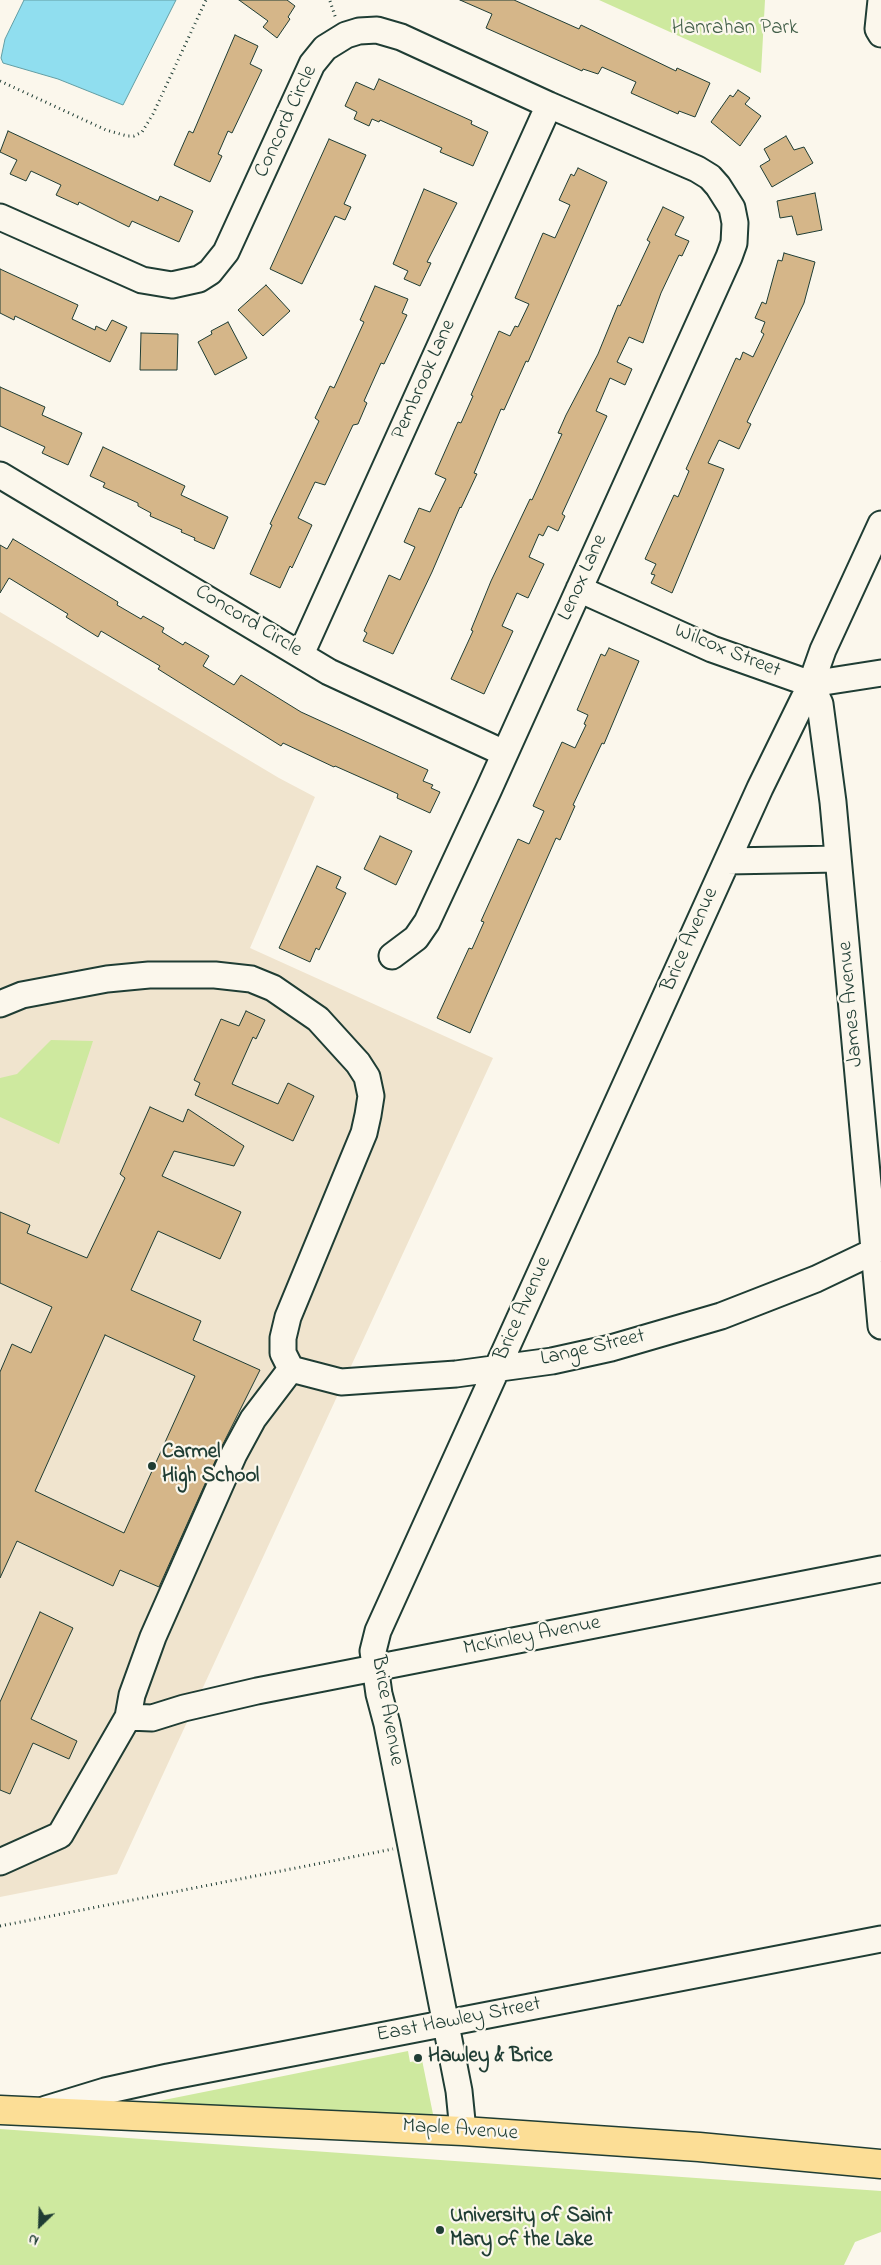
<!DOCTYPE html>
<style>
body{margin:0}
#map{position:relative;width:881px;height:2265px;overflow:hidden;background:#fbf7ec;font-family:"Indie Flower",sans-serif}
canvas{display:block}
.north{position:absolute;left:15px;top:2200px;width:50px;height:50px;-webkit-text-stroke:4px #fbf7ec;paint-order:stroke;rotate:204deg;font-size:14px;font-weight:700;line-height:20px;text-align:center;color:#1f3d34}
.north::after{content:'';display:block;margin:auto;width:18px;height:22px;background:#1f3d34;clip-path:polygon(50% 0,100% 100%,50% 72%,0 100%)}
</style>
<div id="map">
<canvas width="881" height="2265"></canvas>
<div class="north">N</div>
</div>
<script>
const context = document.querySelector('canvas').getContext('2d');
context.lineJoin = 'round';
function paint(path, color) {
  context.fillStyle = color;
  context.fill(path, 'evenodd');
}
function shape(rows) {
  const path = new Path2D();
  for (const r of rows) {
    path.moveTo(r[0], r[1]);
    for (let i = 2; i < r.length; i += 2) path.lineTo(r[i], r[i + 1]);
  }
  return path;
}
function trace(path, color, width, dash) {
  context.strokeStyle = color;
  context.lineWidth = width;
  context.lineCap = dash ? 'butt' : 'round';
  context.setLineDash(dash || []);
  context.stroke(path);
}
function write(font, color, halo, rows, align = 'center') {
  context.font = font + ' "Indie Flower",sans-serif';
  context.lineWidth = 4.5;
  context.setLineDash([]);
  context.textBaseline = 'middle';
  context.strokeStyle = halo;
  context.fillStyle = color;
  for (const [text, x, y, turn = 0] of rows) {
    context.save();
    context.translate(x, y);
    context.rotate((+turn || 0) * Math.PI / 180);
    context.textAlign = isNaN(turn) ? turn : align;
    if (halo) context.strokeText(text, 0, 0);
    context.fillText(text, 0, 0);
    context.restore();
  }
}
const built = shape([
 [0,612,279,778,315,797,250,948,493,1058,117,1874,0,1897]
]);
const green = shape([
 [599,0,765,0,761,73],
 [51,1040,93,1041,59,1144,0,1117,0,1078,17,1074],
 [408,2051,410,2062,422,2060,434,2119,139,2105],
 [0,2129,881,2191,881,2232,855,2242,844,2265,0,2265]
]);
const water = shape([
 [24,0,176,0,123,105,58,79,3,63,1,58,5,39,24,0]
]);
const building = shape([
 [239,0,287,0,295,6,288,17,290,19,277,38,263,27,268,21,239,0],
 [460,0,514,0,579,29,581,25,676,71,677,68,710,83,695,117,679,111,678,114,631,93,636,82,602,67,598,74,583,69,582,71,486,28,492,14,460,0],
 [235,35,258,46,250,64,262,70,232,133,228,131,218,154,222,156,210,182,174,165,189,131,193,133,235,35],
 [379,79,472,121,471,124,488,132,473,166,440,152,442,148,380,120,379,122,372,119,369,126,354,119,357,112,345,106,356,82,374,90,379,79],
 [738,90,750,98,745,104,761,116,740,146,711,122,730,95,733,97,738,90],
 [8,131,158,201,160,196,193,211,179,242,132,221,129,227,79,202,78,205,56,195,61,185,31,171,26,181,10,174,17,160,0,152,8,131],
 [786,136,794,150,804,147,813,163,772,187,760,166,770,160,764,149,786,136],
 [329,139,366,155,344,204,351,207,345,220,335,216,302,284,270,269,329,139],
 [578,168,607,182,528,362,526,361,504,410,501,409,474,473,477,474,461,508,460,507,432,572,393,654,363,641,367,633,364,631,389,575,400,580,415,547,404,542,419,508,430,512,446,479,435,474,458,422,461,423,473,396,471,395,499,331,510,336,515,326,518,327,529,304,515,298,543,233,555,238,570,205,559,200,571,174,574,176,578,168],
 [424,189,457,203,427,262,431,263,420,286,404,279,408,271,393,264,424,189],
 [815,193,822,230,797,235,792,216,780,218,777,201,815,193],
 [663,207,684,217,675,235,689,241,682,256,679,255,661,293,643,343,629,337,617,362,632,369,625,385,610,378,596,411,607,416,562,514,565,516,558,531,548,526,543,536,539,534,529,557,544,564,528,598,517,593,502,626,513,631,484,694,451,679,473,631,471,630,491,581,530,499,532,500,562,434,558,433,566,415,598,354,618,305,620,306,650,242,647,240,663,207],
 [784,253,815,262,804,303,747,422,751,424,739,449,719,440,708,463,724,469,672,593,651,583,655,575,651,574,656,564,645,559,674,495,678,497,689,471,686,469,736,358,740,360,743,352,753,357,764,334,761,332,765,322,755,318,762,302,766,304,778,260,782,261,784,253],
 [0,269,78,305,72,319,95,330,96,326,106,331,112,320,127,327,110,362,15,316,14,320,0,313,0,269],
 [266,285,290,311,263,336,238,310,266,285],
 [375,286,408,299,402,313,407,315,384,364,381,363,364,401,367,403,358,424,353,425,325,485,315,482,298,518,312,525,292,568,290,566,280,588,250,574,272,525,270,524,319,421,315,418,323,401,330,386,334,388,364,322,360,320,375,286],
 [228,322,247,358,215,375,198,342,212,334,211,331,228,322],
 [141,333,178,334,177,370,140,370,141,333],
 [0,387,45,407,42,415,82,433,68,465,42,453,45,447,0,426,0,387],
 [103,447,185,486,181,495,228,517,214,549,194,540,195,538,181,532,182,530,150,516,151,513,138,506,138,503,103,487,105,483,90,476,103,447],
 [13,539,118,602,117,605,141,619,143,616,164,628,162,632,183,645,185,642,209,656,203,666,234,685,241,675,301,712,428,770,423,781,433,785,431,788,440,792,430,813,397,798,398,794,335,766,334,767,283,743,281,746,158,669,160,666,101,631,98,637,66,617,68,614,9,578,0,593,0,545,7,549,13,539],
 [609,648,639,661,604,744,602,743,573,805,575,806,560,840,556,838,470,1033,437,1018,469,948,472,949,484,922,481,921,518,839,529,844,544,811,533,806,562,742,575,748,586,725,584,724,588,715,577,710,601,654,605,656,609,648],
 [380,836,412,851,396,885,364,869,380,836],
 [317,866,341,877,336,888,346,893,319,950,316,948,310,962,279,948,317,866],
 [246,1011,265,1020,256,1039,253,1037,232,1084,278,1104,288,1083,314,1096,293,1141,195,1095,200,1083,194,1080,221,1019,239,1026,246,1011],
 [150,1107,183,1122,188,1109,244,1146,234,1166,174,1151,162,1176,241,1212,220,1259,158,1231,131,1290,201,1321,193,1340,260,1370,221,1448,159,1587,120,1570,113,1586,17,1541,0,1578,0,1372,12,1344,31,1353,52,1307,0,1283,0,1212,30,1225,27,1233,87,1258,125,1178,120,1174,150,1107],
 [105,1335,195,1376,124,1533,35,1491,105,1335],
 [40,1612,73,1628,31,1719,77,1741,69,1759,33,1743,10,1794,0,1790,0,1702,40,1612]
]);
const path = shape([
 [330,1,336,19],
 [0,81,106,130,127,136,134,136,142,132,153,114,206,0],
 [0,1926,393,1849]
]);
const minor = shape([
 [881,0,878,29,881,34],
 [0,217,142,280,172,285,199,279,210,272,226,252,312,64,325,48,346,35,359,31,377,30,401,37,549,105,697,169,710,177,718,186,732,208,735,223,734,243,729,257,488,791,427,922,416,938,392,956],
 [0,475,329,672,504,753],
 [579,589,712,649,811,684,881,673],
 [301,654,549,105],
 [811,684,820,704,833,802,881,1326],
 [727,861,838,859],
 [0,1004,22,995,107,979,149,975,215,975,251,979,273,988,318,1019,358,1063,367,1077,371,1096,368,1115,364,1133,288,1317,283,1338,283,1353,291,1369],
 [291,1369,341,1382,456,1374,552,1361,611,1348,721,1316,816,1279,881,1248],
 [128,1717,132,1695,153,1637,234,1454,253,1419,291,1369],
 [0,1862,60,1835,128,1717,152,1718,184,1708,257,1691,881,1569],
 [46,2109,105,2091,168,2077,881,1939],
 [463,2131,459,2091,387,1724,379,1694,373,1651,378,1631,760,788,811,684,823,650,881,524]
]);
const major = shape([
 [0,2110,463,2131,699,2147,881,2164]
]);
const markers = [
 [152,1466,5,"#1f3d34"],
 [418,2058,5,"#1f3d34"],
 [440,2230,5,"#1f3d34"]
];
const parkNames = [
 ["Hanrahan Park",735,30]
];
const streetNames = [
 ["Concord Circle",287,122,-65],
 ["Pembrook Lane",425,380,-66],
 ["Lenox Lane",584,578,-66],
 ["Concord Circle",248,622,31],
 ["Wilcox Street",727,652,22],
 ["Brice Avenue",691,940,-66],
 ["James Avenue",852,1004,-95],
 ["Brice Avenue",524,1309,-66],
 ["Lange Street",593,1349,-13],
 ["McKinley Avenue",532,1637,-11],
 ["Brice Avenue",386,1711,80],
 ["East Hawley Street",459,2021,-11],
 ["Maple Avenue",460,2131,4]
];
const poiNames = [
 ["Carmel",162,1454],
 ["High School",162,1478],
 ["Hawley & Brice",428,2058],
 ["University of Saint",450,2218],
 ["Mary of the Lake",450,2242]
];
paint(built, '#f0e4ce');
paint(green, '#cee99f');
paint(water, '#90deef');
trace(water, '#639ea4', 1);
paint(building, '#d5b689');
trace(building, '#1f3d34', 1);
trace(minor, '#1f3d34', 29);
trace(major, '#1f3d34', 31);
trace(path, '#1f3d34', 3, [1, 4]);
trace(minor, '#fbf7ec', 25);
trace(major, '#fcde96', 28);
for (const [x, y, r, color] of markers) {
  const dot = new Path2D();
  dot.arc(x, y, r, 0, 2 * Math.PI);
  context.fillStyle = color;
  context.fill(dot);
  trace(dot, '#fbf7ec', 2);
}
write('21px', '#425f49', '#fbf7ec', parkNames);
write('21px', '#1f3d34', '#fbf7ec', streetNames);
write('bold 21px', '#1f3d34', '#fbf7ec', poiNames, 'left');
</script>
